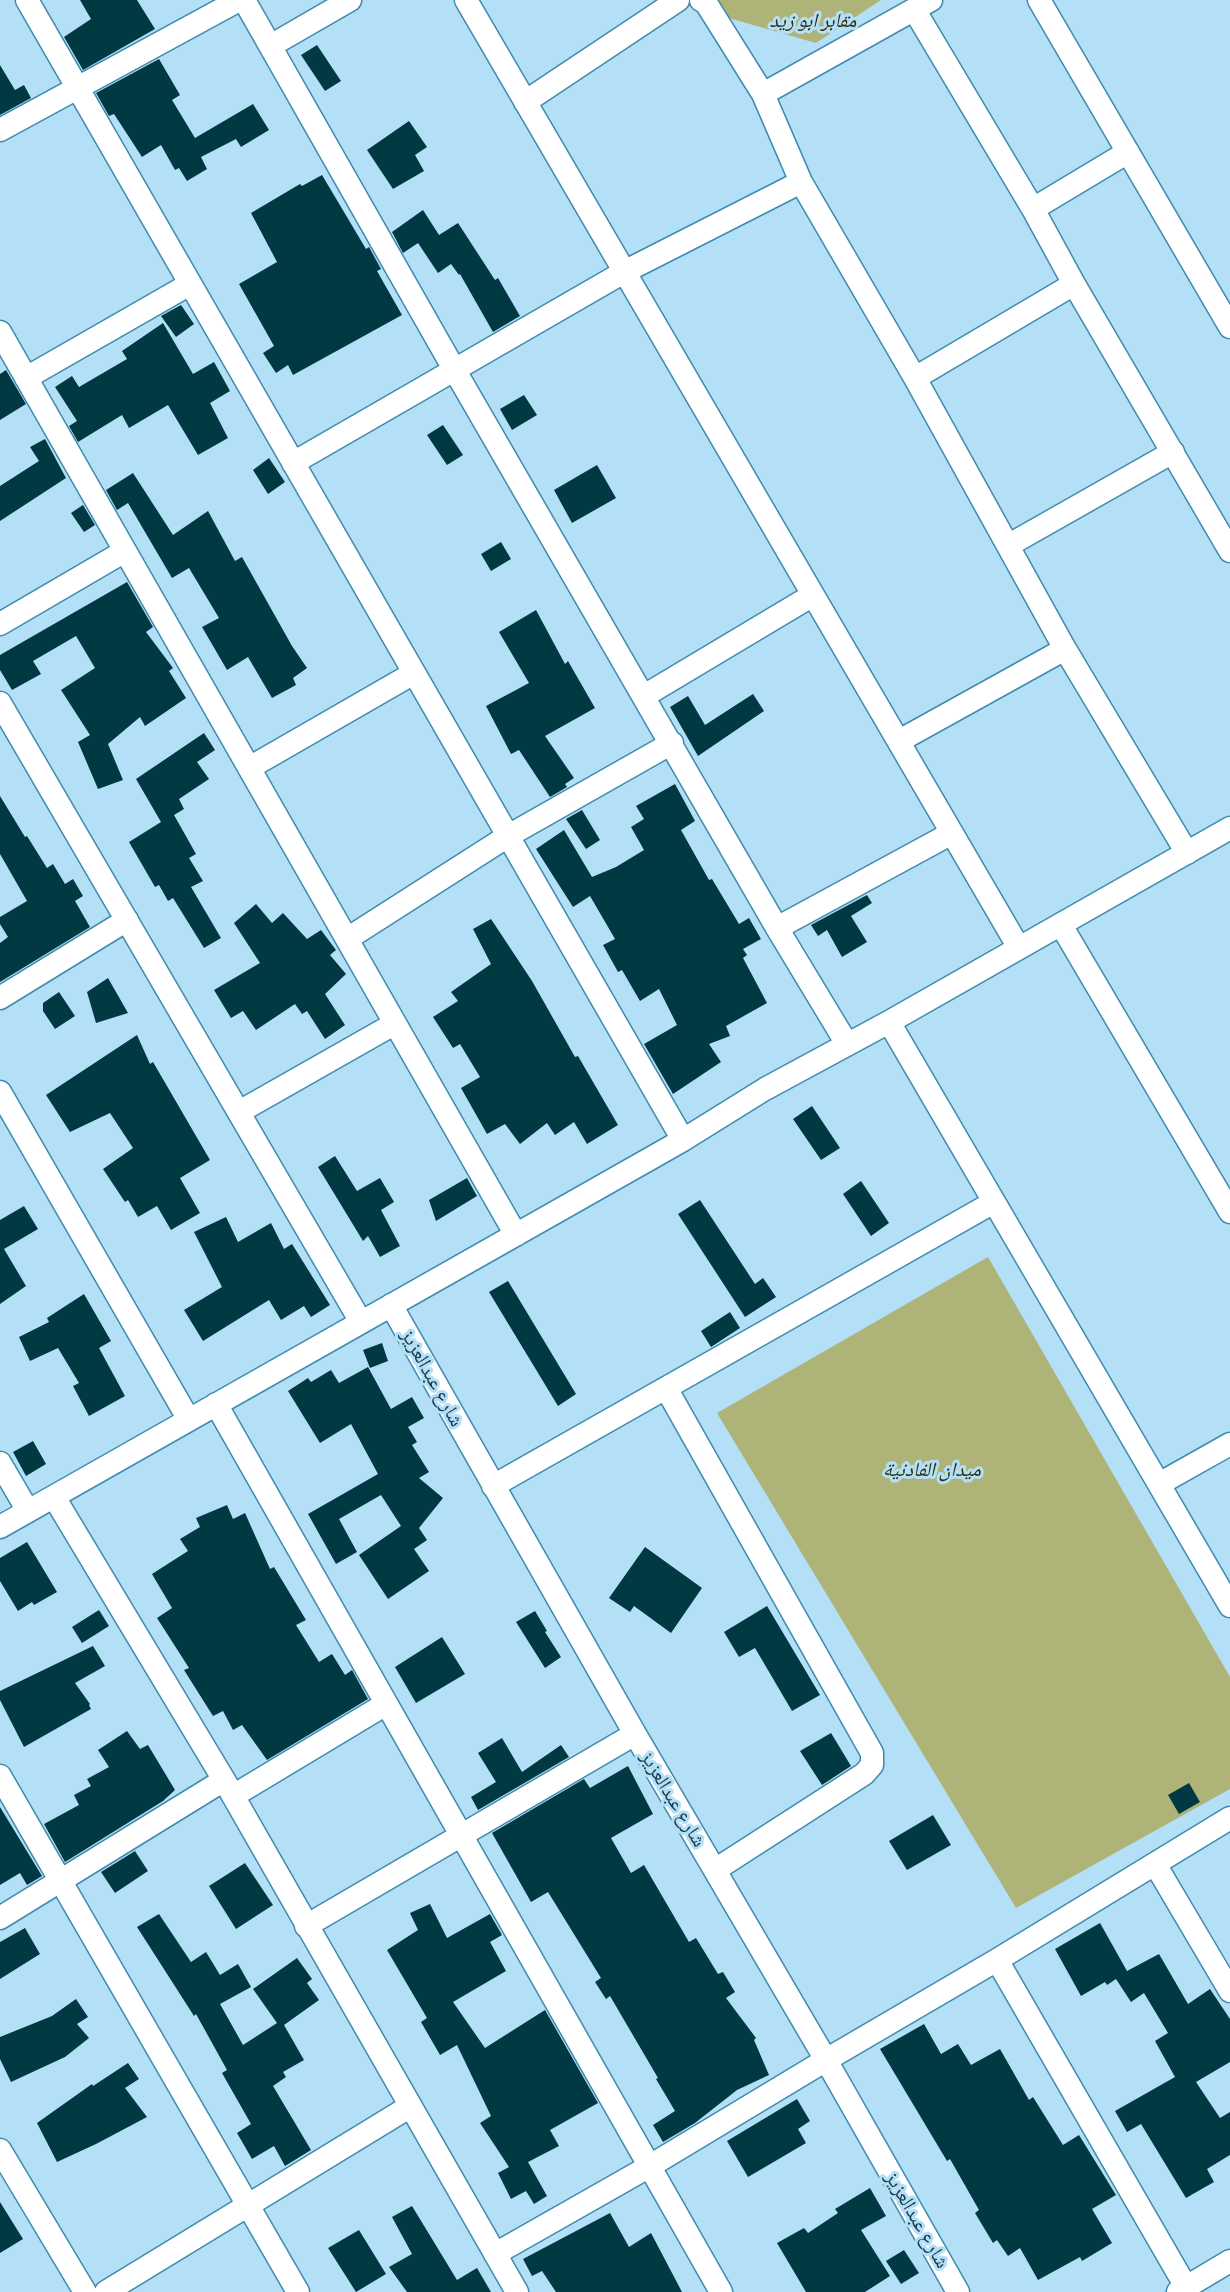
<!DOCTYPE html>
<meta charset="utf-8">
<style>
body{margin:0}
canvas{display:block;background:#b3dff7}
</style>
<canvas width="1230" height="2292"></canvas>
<script>
const context = document.querySelector('canvas').getContext('2d');
context.lineJoin = 'round';
function paint(path, color) {
  context.fillStyle = color;
  context.fill(path, 'evenodd');
}
function shape(rows) {
  const path = new Path2D();
  for (const r of rows) {
    path.moveTo(r[0], r[1]);
    for (let i = 2; i < r.length; i += 2) path.lineTo(r[i], r[i + 1]);
  }
  return path;
}
function trace(path, color, width, dash) {
  context.strokeStyle = color;
  context.lineWidth = width;
  context.lineCap = dash ? 'butt' : 'round';
  context.setLineDash(dash || []);
  context.stroke(path);
}
function write(font, color, halo, rows, align = 'center') {
  context.font = font + ' Literata,"Noto Naskh Arabic",serif';
  context.lineWidth = 6;
  context.setLineDash([]);
  context.textBaseline = 'middle';
  context.strokeStyle = halo;
  context.fillStyle = color;
  for (const [text, x, y, turn = 0] of rows) {
    context.save();
    context.translate(x, y);
    context.rotate((+turn || 0) * Math.PI / 180);
    context.textAlign = isNaN(turn) ? turn : align;
    if (halo) context.strokeText(text, 0, 0);
    context.fillText(text, 0, 0);
    context.restore();
  }
}
const green = shape([
 [666,0,881,0,816,43],
 [988,1257,1230,1677,1230,1789,1016,1908,717,1413]
]);
const building = shape([
 [80,0,137,0,155,29,83,70,64,37,91,19],
 [317,45,341,81,325,91,301,55],
 [159,59,180,95,172,100,195,138,253,104,269,130,241,147,236,139,201,157,207,169,187,181,179,168,175,170,161,145,142,157,114,114,109,116,96,93],
 [0,65,15,90,24,85,31,98,0,115],
 [409,121,427,147,415,155,424,171,393,189,367,150],
 [322,175,366,249,369,247,381,269,377,271,402,315,293,375,288,365,276,373,263,353,274,346,239,284,277,262,251,213,300,184,302,186],
 [423,210,439,235,458,223,495,280,498,278,520,316,493,332,460,274,459,275,451,264,438,273,418,243,403,253,392,232],
 [181,305,194,324,176,337,161,316],
 [163,323,193,374,214,362,230,391,210,403,228,438,198,455,168,405,129,428,122,415,78,442,69,426,77,421,55,387,72,376,79,387,127,359,122,351],
 [6,370,26,404,0,420,0,374],
 [524,395,537,415,512,430,500,409],
 [443,425,463,455,447,465,427,435],
 [45,439,66,478,0,521,0,486,39,461,30,447],
 [269,458,285,482,268,494,253,470],
 [597,465,616,498,572,523,554,490],
 [133,473,173,535,208,511,235,561,242,557,292,646,307,668,293,678,296,685,272,698,248,657,227,670,202,627,219,618,189,568,172,578,128,503,117,510,106,490],
 [83,505,95,525,84,532,71,513],
 [501,542,511,559,491,571,481,554],
 [127,582,153,627,146,632,173,668,169,671,186,698,145,726,140,717,108,744,123,780,98,789,78,742,90,735,61,690,95,668,76,636,33,661,41,674,12,690,0,670,0,655],
 [536,610,565,664,568,661,595,708,545,736,574,778,565,784,567,787,550,797,519,750,511,754,486,706,529,683,499,632],
 [753,694,764,711,698,756,670,707,688,696,705,725],
 [204,733,215,750,197,762,209,779,179,799,184,809,174,815,196,854,189,858,203,881,191,887,221,938,204,948,173,898,168,901,159,885,155,887,129,842,161,822,136,779],
 [675,784,695,821,681,830,709,880,712,879,739,924,749,918,761,939,743,949,747,955,743,958,767,1003,726,1026,730,1036,709,1044,721,1062,673,1094,644,1044,677,1025,659,989,640,1001,622,970,618,972,603,945,615,939,590,896,573,907,536,849,564,830,592,877,616,867,644,850,631,827,644,819,636,806],
 [0,796,25,837,27,836,47,868,53,864,65,884,73,879,83,896,75,901,90,927,0,982,0,943,8,937,0,924,0,917,27,901,0,854],
 [582,810,600,840,586,849,566,819],
 [867,895,872,903,851,916,867,942,842,957,827,930,818,936,811,925],
 [256,904,272,923,283,913,307,939,321,930,336,950,330,955,346,974,325,994,345,1025,325,1039,307,1011,302,1014,295,1004,256,1030,243,1011,231,1018,214,990,260,963,234,923],
 [491,919,532,981,575,1057,578,1056,618,1125,587,1144,574,1122,555,1135,547,1123,520,1144,505,1124,487,1134,461,1088,480,1077,460,1044,453,1048,433,1017,458,1001,451,992,491,964,473,929],
 [108,978,128,1013,96,1023,87,992],
 [59,992,75,1016,55,1029,43,1011,43,1003],
 [137,1035,150,1064,153,1062,210,1160,180,1178,200,1213,171,1230,157,1206,138,1217,128,1200,125,1202,103,1169,133,1148,110,1113,70,1132,46,1095],
 [812,1106,840,1148,821,1160,793,1119],
 [335,1156,357,1191,380,1178,394,1202,381,1210,400,1246,380,1257,368,1236,363,1241,318,1167],
 [467,1178,477,1196,436,1221,429,1200],
 [861,1181,889,1223,871,1236,843,1194],
 [700,1200,755,1284,763,1278,776,1297,745,1317,678,1214],
 [24,1206,38,1229,4,1249,26,1286,0,1304,0,1220],
 [226,1217,238,1242,271,1223,284,1249,292,1244,330,1305,311,1317,304,1306,281,1320,269,1300,203,1341,184,1310,222,1287,194,1232],
 [508,1281,576,1394,558,1406,489,1292],
 [84,1294,111,1341,99,1348,125,1396,89,1416,73,1386,79,1383,58,1348,30,1361,19,1337,49,1322,47,1318],
 [730,1312,740,1328,711,1347,701,1331],
 [382,1343,388,1361,370,1368,363,1350],
 [368,1367,391,1409,412,1397,424,1418,408,1427,417,1442,412,1445,429,1472,419,1478,443,1498,419,1528,427,1540,414,1549,429,1571,388,1599,359,1555,401,1526,381,1495,339,1519,357,1552,336,1564,308,1514,378,1474,351,1424,320,1443,288,1391,308,1378,311,1382,331,1370,339,1383],
 [33,1441,46,1464,26,1476,13,1452],
 [227,1505,233,1519,245,1513,270,1569,274,1567,306,1620,296,1625,319,1662,332,1654,345,1675,352,1670,368,1699,267,1760,242,1725,233,1730,223,1711,213,1716,184,1670,189,1668,157,1618,172,1608,152,1574,188,1551,180,1539,200,1527,196,1518],
 [27,1542,57,1592,34,1605,32,1602,18,1611,0,1581,0,1558],
 [645,1547,702,1588,671,1633,634,1606,630,1612,609,1598],
 [767,1606,820,1695,792,1711,755,1648,739,1657,724,1632],
 [99,1610,109,1626,82,1643,72,1627],
 [535,1611,547,1631,545,1632,561,1657,545,1668,516,1622],
 [442,1637,465,1674,416,1703,395,1667],
 [93,1646,105,1666,75,1683,90,1704,89,1705,91,1709,24,1747,0,1700,0,1691],
 [127,1731,140,1749,148,1745,175,1790,163,1801,65,1862,44,1824,79,1805,74,1795,91,1786,87,1779,109,1767,98,1750],
 [831,1733,851,1766,822,1785,800,1751],
 [502,1738,522,1772,561,1745,569,1757,478,1810,471,1797,496,1782,478,1753],
 [628,1766,653,1814,611,1838,631,1873,644,1865,689,1942,696,1938,718,1974,723,1972,735,1992,726,1998,756,2038,754,2040,769,2075,737,2090,695,2123,663,2142,653,2125,675,2111,656,2079,658,2078,610,1996,606,1999,595,1982,601,1978,548,1892,531,1902,492,1833,584,1779,590,1788],
 [1189,1783,1200,1802,1179,1814,1168,1795],
 [0,1807,42,1876,27,1885,20,1873,0,1885],
 [933,1815,951,1845,907,1870,889,1841],
 [135,1851,148,1871,115,1893,101,1872],
 [245,1863,273,1905,236,1929,209,1886],
 [430,1904,447,1938,490,1914,502,1935,490,1942,506,1971,453,2002,485,2048,545,2010,598,2103,550,2130,559,2146,528,2162,547,2196,534,2204,526,2191,511,2199,498,2173,509,2167,480,2123,491,2116,457,2045,440,2055,421,2022,427,2018,387,1950,418,1930,410,1913],
 [159,1914,191,1962,206,1952,220,1975,238,1964,251,1987,220,2004,243,2045,277,2023,253,1989,297,1958,312,1979,307,1983,319,2000,284,2025,304,2060,283,2072,286,2077,273,2086,311,2150,285,2166,274,2146,252,2159,237,2133,251,2124,222,2073,227,2070,196,2014,194,2016,137,1927],
 [1100,1923,1127,1971,1159,1954,1188,2004,1210,1989,1230,2019,1230,2062,1196,2082,1220,2118,1230,2112,1230,2155,1207,2169,1214,2182,1186,2198,1141,2124,1127,2132,1115,2111,1175,2077,1155,2041,1168,2033,1144,1993,1131,2002,1116,1979,1107,1985,1105,1982,1081,1996,1055,1949],
 [25,1928,40,1954,0,1979,0,1942],
 [76,1999,88,2017,77,2024,89,2038,65,2057,11,2082,0,2059,0,2037,52,2016],
 [924,2024,941,2054,958,2044,971,2065,1000,2049,1029,2100,1033,2097,1063,2145,1079,2135,1116,2195,1092,2209,1112,2243,1082,2261,1080,2257,1038,2280,1020,2248,1008,2256,997,2240,993,2243,975,2213,979,2210,950,2159,947,2161,880,2049],
 [128,2063,139,2079,125,2088,147,2117,96,2144,57,2162,37,2123,92,2084,93,2086],
 [797,2099,810,2121,798,2129,806,2143,748,2177,727,2141],
 [870,2188,886,2216,861,2230,890,2276,865,2292,806,2292,777,2243,804,2228,808,2233,838,2213,835,2209],
 [0,2202,23,2239,0,2253],
 [412,2206,457,2280,477,2268,491,2292,407,2292,389,2267,412,2254,392,2217],
 [610,2213,629,2247,651,2233,682,2292,556,2292,542,2271,532,2276,523,2259],
 [359,2230,386,2274,356,2292,328,2248],
 [904,2250,919,2273,901,2284,886,2261]
]);
const street = shape([
 [27,0,683,1140],
 [244,0,454,369,777,928,847,1044],
 [466,0,1019,948],
 [701,0,706,3,763,94,801,182,915,378,1065,649,1187,853],
 [1039,0,1230,327],
 [915,11,1033,209,1074,284,1230,551],
 [272,45,350,0],
 [763,94,931,0],
 [525,102,678,0],
 [0,130,239,0],
 [1033,209,1128,152],
 [0,332,516,1235],
 [26,378,190,284],
 [915,378,1074,284],
 [293,463,624,272,801,182],
 [1009,545,1173,452],
 [0,624,125,551],
 [644,696,813,595],
 [0,703,361,1322],
 [899,741,1065,649],
 [249,768,414,673],
 [1061,925,1230,1212],
 [777,928,952,833],
 [347,939,508,836,672,743],
 [0,998,127,920],
 [889,1022,1230,1606],
 [0,1092,189,1420],
 [239,1112,394,1024],
 [391,1305,635,1734,826,2060,958,2292],
 [666,1388,872,1753,872,1765,864,1774,715,1870],
 [216,1404,721,2292],
 [0,1463,28,1511],
 [1159,1484,1230,1444],
 [493,1486,994,1202],
 [54,1497,224,1780,517,2292],
 [0,1527,683,1140,765,1089,889,1022,1230,828],
 [0,1776,298,2292],
 [233,1796,386,1704],
 [1155,1864,1230,1991],
 [0,1918,224,1780],
 [306,1926,635,1734],
 [997,1960,1186,2287],
 [0,2150,85,2292],
 [495,2254,650,2166,826,2060,997,1960,1230,1818],
 [106,2292,409,2107],
 [1178,2292,1230,2261]
]);
const parkNames = [
 ["مقابر ابو زيد",813,21],
 ["ميدان الفادنية",932,1470]
];
const streetNames = [
 ["شارع عبدالعزيز",432,1378,61],
 ["شارع عبدالعزيز",673,1799,59],
 ["شارع عبدالعزيز",917,2220,60]
];
paint(green, '#aeb378');
paint(building, '#003942');
trace(street, '#3e8baf', 25);
trace(street, '#fff', 22);
write('italic 20px', '#2e3009', '#b3dff7', parkNames);
write('20px', '#1a3b4a', '#b3dff7', streetNames);
</script>
